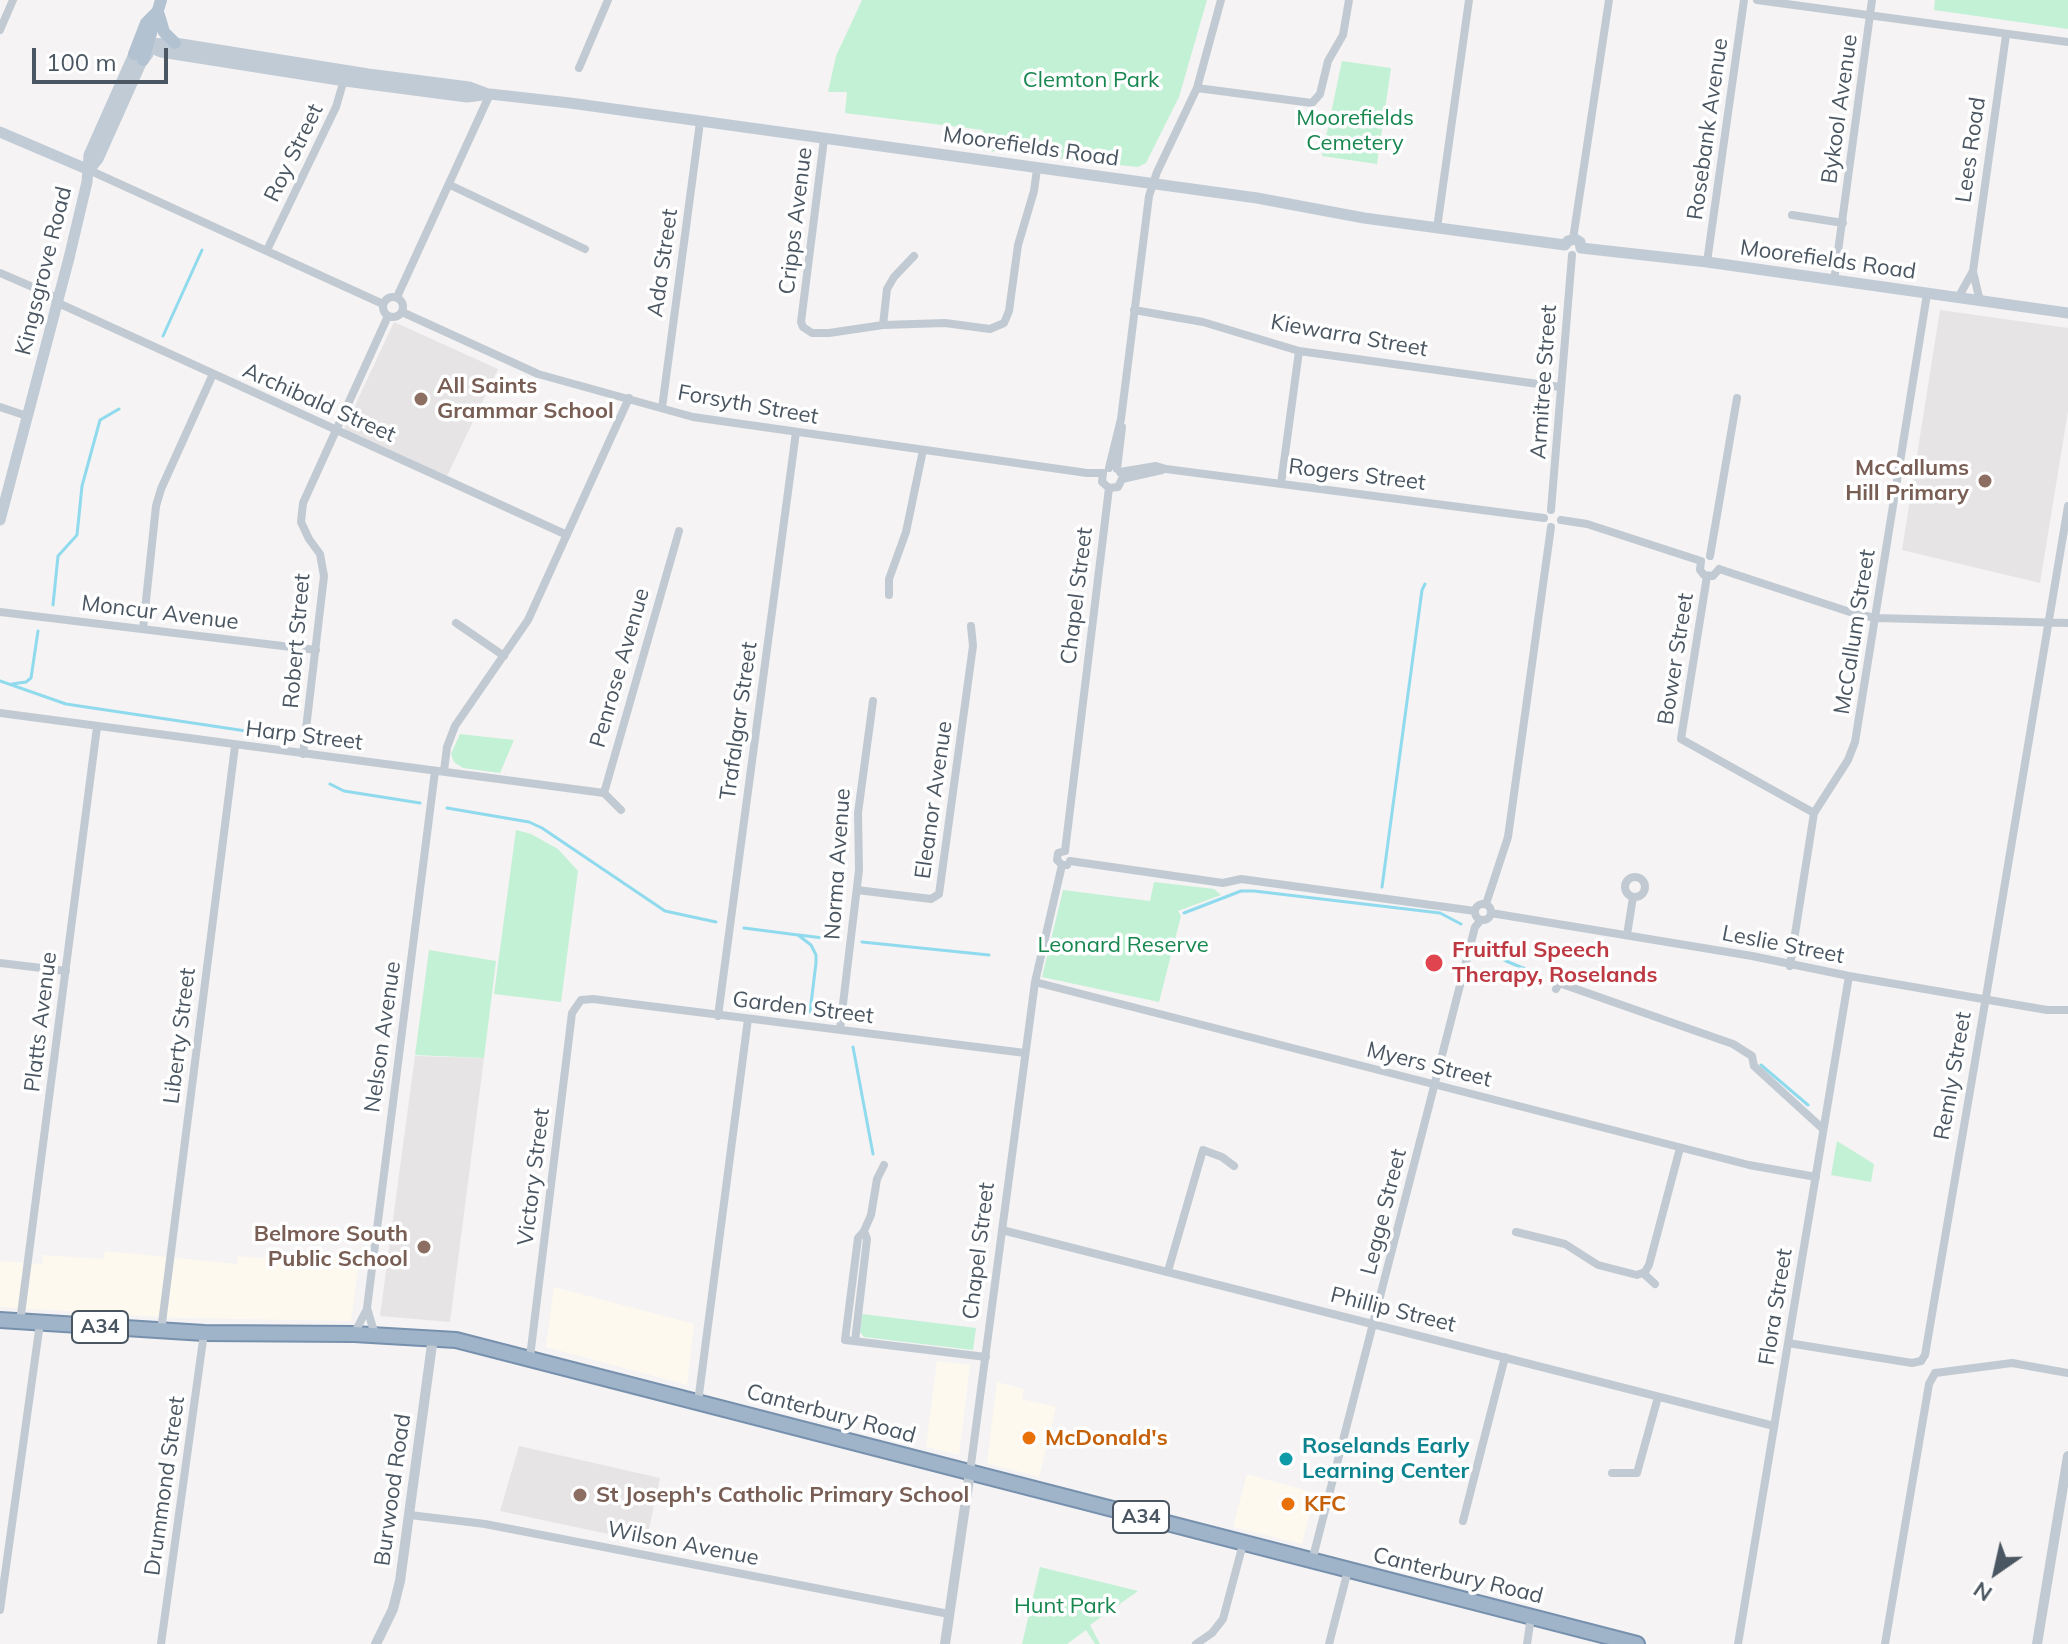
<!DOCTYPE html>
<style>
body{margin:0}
#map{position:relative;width:2068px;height:1644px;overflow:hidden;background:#f5f3f3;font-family:Mulish,sans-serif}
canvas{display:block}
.north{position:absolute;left:1956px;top:1532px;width:80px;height:80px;-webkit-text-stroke:6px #fff;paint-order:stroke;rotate:214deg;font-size:22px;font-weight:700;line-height:32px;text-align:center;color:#4a5661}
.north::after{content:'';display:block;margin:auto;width:28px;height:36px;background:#4a5661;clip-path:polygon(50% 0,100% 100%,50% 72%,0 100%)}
.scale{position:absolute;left:32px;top:48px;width:136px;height:36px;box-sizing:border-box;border:4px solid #4a5661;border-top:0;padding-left:10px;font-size:24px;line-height:28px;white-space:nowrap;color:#4a5661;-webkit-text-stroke:6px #fff;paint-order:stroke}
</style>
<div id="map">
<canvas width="2068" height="1644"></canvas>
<div class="north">N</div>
<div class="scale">100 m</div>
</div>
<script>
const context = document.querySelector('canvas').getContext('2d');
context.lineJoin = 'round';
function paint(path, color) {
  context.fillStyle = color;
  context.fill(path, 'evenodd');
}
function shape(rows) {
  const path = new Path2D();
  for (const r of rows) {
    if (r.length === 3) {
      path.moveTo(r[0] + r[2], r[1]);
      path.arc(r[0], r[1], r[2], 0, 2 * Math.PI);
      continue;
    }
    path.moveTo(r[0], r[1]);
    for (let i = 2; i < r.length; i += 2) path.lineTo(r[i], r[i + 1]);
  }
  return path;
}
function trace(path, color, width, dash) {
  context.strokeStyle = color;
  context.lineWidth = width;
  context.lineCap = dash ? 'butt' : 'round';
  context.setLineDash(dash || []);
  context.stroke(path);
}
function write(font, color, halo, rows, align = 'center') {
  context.font = font + ' Mulish,sans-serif';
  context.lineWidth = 7;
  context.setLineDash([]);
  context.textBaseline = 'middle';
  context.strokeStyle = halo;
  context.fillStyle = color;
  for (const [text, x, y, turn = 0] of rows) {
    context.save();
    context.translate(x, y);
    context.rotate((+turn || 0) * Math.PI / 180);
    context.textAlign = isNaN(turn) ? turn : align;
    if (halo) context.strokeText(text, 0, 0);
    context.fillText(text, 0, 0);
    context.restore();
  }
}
const commercial = shape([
 [105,1251,237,1264,238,1256,261,1258,293,1252,359,1261,351,1321,177,1318,0,1307,0,1261,42,1264,43,1255,103,1259],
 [554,1287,694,1324,687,1385,546,1347],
 [937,1361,970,1365,959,1455,926,1447],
 [997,1382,1024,1389,1022,1399,1056,1407,1039,1477,987,1463],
 [1247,1474,1315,1493,1302,1544,1233,1527]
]);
const education = shape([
 [1940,310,2068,328,2068,411,2040,583,1902,550],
 [394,322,498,369,447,476,344,429],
 [415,1056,484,1058,450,1322,380,1316],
 [519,1446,660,1478,646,1542,500,1511]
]);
const green = shape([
 [862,0,1207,0,1179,97,1146,163,1138,167,981,150,983,130,845,113,847,92,828,92,836,56],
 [1935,0,2068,0,2068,29,1934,10],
 [1342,61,1391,68,1377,164,1322,156],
 [460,734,514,740,500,773,463,768,454,762,451,754],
 [516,830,531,834,558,849,578,871,561,1002,494,994],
 [1154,882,1214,889,1221,895,1178,911,1181,916,1159,1002,1042,977,1063,890,1150,901],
 [429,950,496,961,484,1058,415,1055],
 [1837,1141,1874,1164,1871,1182,1831,1175],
 [862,1314,976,1328,973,1350,864,1337,860,1332],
 [1040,1567,1138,1591,1090,1625,1100,1644,1095,1644,1086,1630,1067,1644,1022,1644]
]);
const stream = shape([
 [163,336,202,250],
 [53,605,58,556,77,535,82,486,100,420,119,409],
 [0,681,66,704,246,731],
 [12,684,26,682,31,678,38,631],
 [330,784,344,791,420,803],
 [447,808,529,822,542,828,665,911,716,922],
 [1382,887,1422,590,1425,584],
 [1184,913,1241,891,1254,891,1440,913,1461,924],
 [744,928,798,935,811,945,816,955,816,963,810,1012],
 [799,935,839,940],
 [862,942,989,955],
 [1487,946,1506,961,1530,971],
 [853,1047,873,1154],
 [1761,1065,1808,1105]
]);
const minor = shape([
 [1757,0,2068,42],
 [0,30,13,0],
 [579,68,608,0],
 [1197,88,1312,103,1320,94,1328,61,1343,35,1349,0],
 [824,139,801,322,803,327,812,333,829,333,883,325,945,323,990,329,1004,323,1009,311,1018,245,1034,191,1037,169],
 [89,170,383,304],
 [450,185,585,249],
 [1792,215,1843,223],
 [1437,228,1469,0],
 [1573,239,1609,0],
 [267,250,336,107,345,76],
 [1707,262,1744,0],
 [1973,272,1980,301],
 [0,273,51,295,58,303,67,307,567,535],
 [1834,281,1872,0],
 [393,307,10],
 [397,297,490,94],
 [1958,298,1973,271,2006,35],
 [1134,310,1203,322,1299,351,1560,387],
 [402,312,538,374,693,417,1087,473,1103,473],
 [883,325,887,289,894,277,914,256],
 [0,407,27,416],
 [662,408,700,122],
 [1109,468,1121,419,1149,196,1157,172,1197,88,1221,0],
 [1117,469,1122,427],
 [1120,472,1156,466,1166,469,1544,518],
 [1103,473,1102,482,1109,488,1118,487,1122,479],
 [1122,479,1162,470],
 [1281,484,1299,351],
 [1551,510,1572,255],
 [1561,520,1587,524,1701,561],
 [1710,556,1737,398],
 [1701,561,1700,570,1704,575,1713,576,1719,569],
 [1719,569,1856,614,1876,618,2068,623],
 [1707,576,1681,739,1814,813],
 [889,595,889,579,906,532,923,450],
 [0,612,316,650],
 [456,623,504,656],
 [143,629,156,506,161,489,213,374],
 [0,713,604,793],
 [303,754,324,576,320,554,309,539,301,522,303,503,388,316],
 [444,771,447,747,455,726,528,620,629,398],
 [604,793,679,531],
 [604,793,621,810],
 [1065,851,1109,488],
 [1065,851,1058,853,1057,860,1062,865,1067,865],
 [1070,861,1223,883,1241,879,1475,911],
 [1635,887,10],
 [857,890,931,899,939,894,973,646,971,626],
 [1483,912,8],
 [1486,904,1508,837,1551,527],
 [1491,913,1752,956,1849,976,2047,1010,2068,1010],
 [1627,935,1633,897],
 [0,963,66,971],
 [1790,966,1814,813,1848,760,1855,742,1927,294],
 [1035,982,1749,1165,1816,1177],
 [1556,989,1559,983,1733,1044,1752,1056,1754,1066,1823,1129],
 [718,1016,796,432],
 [840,1029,859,870,858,813,873,701],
 [1002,1230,1774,1426],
 [864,1231,871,1215,877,1179,884,1165],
 [1516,1232,1565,1244,1598,1265,1637,1275,1645,1272,1649,1265,1680,1148],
 [1168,1271,1203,1150,1222,1157,1234,1166],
 [1643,1273,1655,1284],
 [20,1322,97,727],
 [161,1331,235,746],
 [354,1334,367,1309],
 [375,1335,367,1308,435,771],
 [855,1341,867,1239,864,1231,858,1238,845,1340,986,1357],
 [1788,1343,1912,1363,1921,1361],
 [530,1357,572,1013,581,1000,593,999,1025,1053],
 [1921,1361,1925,1355,1987,991,2068,506],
 [1935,1373,2012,1363,2068,1373],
 [698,1402,748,1019],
 [970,1472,1035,982,1062,865],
 [1612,1473,1637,1473,1658,1397],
 [410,1515,485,1524,949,1614],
 [1463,1521,1505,1357],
 [1312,1561,1475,927,1481,920],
 [0,1610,40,1323],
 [161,1644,204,1333],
 [1196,1644,1212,1633,1223,1619,1243,1544],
 [1329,1644,1348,1570],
 [1527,1644,1531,1617],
 [1738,1644,1849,976],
 [1885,1644,1929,1384,1935,1373]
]);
const tertiary = shape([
 [376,1644,393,1609,400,1581,433,1337],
 [945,1644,970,1472],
 [2037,1644,2068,1456]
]);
const secondary = shape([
 [144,40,152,48,161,52,345,81,467,97,490,94,570,103,1257,198,1364,218,1565,245],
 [0,132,89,170],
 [89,170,98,159,141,63,148,54],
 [1565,245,1568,241,1575,239,1580,242,1581,248],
 [1581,248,1707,262,2068,313],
 [0,520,69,258,87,182,89,155,134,54,148,44,175,43,368,74,469,87,485,93]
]);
const primary = shape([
 [159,15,164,32,175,43],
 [134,54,146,23,156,13],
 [143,60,161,0]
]);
const trunk = shape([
 [0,1320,204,1333,354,1334,456,1340,1637,1644]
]);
const markers = [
 [421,399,8,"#8d6e63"],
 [1985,481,8,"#8d6e63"],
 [1434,963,10,"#e0444e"],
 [424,1247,8,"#8d6e63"],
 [1029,1438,8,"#e8710a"],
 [1286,1459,8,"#0f9aa8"],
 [580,1495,8,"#8d6e63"],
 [1288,1504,8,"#e8710a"]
];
const shields = [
 [100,1327,56],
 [1141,1517,56]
];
const shieldNames = [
 ["A34",100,1327],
 ["A34",1141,1517]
];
const parkNames = [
 ["Clemton Park",1091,80],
 ["Moorefields",1355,118],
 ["Cemetery",1355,143],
 ["Leonard Reserve",1123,945],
 ["Hunt Park",1065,1606]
];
const streetNames = [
 ["Bykool Avenue",1840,109,-82],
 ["Rosebank Avenue",1708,129,-82],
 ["Moorefields Road",1031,147,8],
 ["Lees Road",1971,150,-82],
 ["Roy Street",294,153,-64],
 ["Cripps Avenue",796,221,-83],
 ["Moorefields Road",1828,260,8],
 ["Ada Street",663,263,-82],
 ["Kingsgrove Road",44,271,-76],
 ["Kiewarra Street",1349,336,10],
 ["Armitree Street",1544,382,-86],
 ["Archibald Street",319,403,24],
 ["Forsyth Street",748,405,10],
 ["Rogers Street",1357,475,7],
 ["Chapel Street",1077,596,-83],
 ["Moncur Avenue",160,613,7],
 ["McCallum Street",1855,632,-81],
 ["Robert Street",297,641,-85],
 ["Bower Street",1676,659,-81],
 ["Penrose Avenue",620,668,-74],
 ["Trafalgar Street",739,721,-82],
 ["Harp Street",304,736,7],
 ["Eleanor Avenue",934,800,-82],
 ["Norma Avenue",838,864,-86],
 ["Leslie Street",1783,945,11],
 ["Garden Street",803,1008,7],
 ["Platts Avenue",41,1022,-83],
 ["Liberty Street",180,1036,-83],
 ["Nelson Avenue",383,1037,-82],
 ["Myers Street",1429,1065,14],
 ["Remly Street",1953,1076,-80],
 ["Victory Street",534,1177,-83],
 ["Legge Street",1384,1212,-76],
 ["Chapel Street",979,1251,-83],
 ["Flora Street",1776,1307,-81],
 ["Phillip Street",1393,1310,14],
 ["Canterbury Road",831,1414,15],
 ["Drummond Street",165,1486,-82],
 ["Burwood Road",393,1490,-82],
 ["Wilson Avenue",683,1544,11],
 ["Canterbury Road",1458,1576,14]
];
const educationNames = [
 ["All Saints",437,386],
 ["Grammar School",437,411],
 ["McCallums",1969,468,"right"],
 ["Hill Primary",1969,493,"right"],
 ["Belmore South",408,1234,"right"],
 ["Public School",408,1259,"right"],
 ["St Joseph's Catholic Primary School",596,1495]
];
const healthNames = [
 ["Fruitful Speech",1452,950],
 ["Therapy, Roselands",1452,975]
];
const foodNames = [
 ["McDonald's",1045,1438],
 ["KFC",1304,1504]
];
const cultureNames = [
 ["Roselands Early",1302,1446],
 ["Learning Center",1302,1471]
];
paint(commercial, '#fdf9ef');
paint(education, '#e6e4e5');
paint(green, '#c3f1d5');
trace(stream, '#90daee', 3);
trace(trunk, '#7690ad', 18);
trace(minor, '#c1cad2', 8);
trace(tertiary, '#c1cad2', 10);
trace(secondary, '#c1cbd6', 11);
trace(primary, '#b3c2d1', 12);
trace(trunk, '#9fb4c9', 14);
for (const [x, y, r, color] of markers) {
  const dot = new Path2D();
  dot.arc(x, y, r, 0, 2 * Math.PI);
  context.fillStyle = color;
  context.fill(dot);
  trace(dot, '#fff', 3);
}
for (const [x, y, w] of shields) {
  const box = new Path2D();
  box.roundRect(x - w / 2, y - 16, w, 32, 6);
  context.fillStyle = '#fff';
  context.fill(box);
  trace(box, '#4a5661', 2);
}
write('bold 20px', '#4a5661', null, shieldNames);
write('22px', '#17864f', '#fff', parkNames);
write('22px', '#4a5661', '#fff', streetNames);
write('bold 22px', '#785e54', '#fff', educationNames, 'left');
write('bold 22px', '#be3a42', '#fff', healthNames, 'left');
write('bold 22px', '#c56008', '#fff', foodNames, 'left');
write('bold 22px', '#0d838f', '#fff', cultureNames, 'left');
</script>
